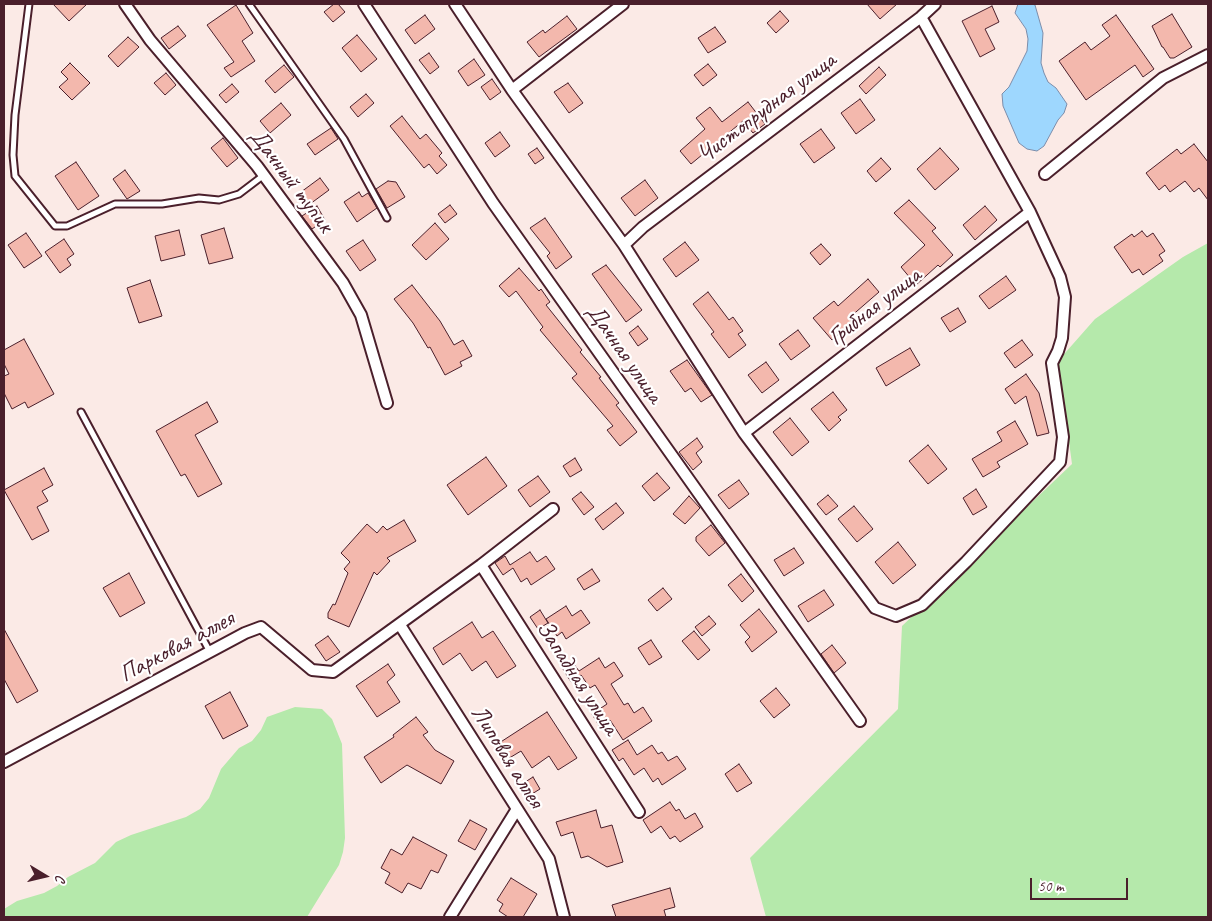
<!DOCTYPE html>
<meta charset="utf-8">
<style>
body{margin:0}
#map{position:relative;width:1212px;height:921px;overflow:hidden;background:#fbeae6;font-family:Caveat,sans-serif}
canvas{display:block}
.frame{position:absolute;inset:0;border:5px solid #4a1f2b;pointer-events:none}
.north{position:absolute;left:20px;top:851px;width:50px;height:50px;-webkit-text-stroke:4px #fff;paint-order:stroke;rotate:99deg;font-size:14px;font-weight:700;line-height:20px;text-align:center;color:#4a1f2b}
.north::after{content:'';display:block;margin:auto;width:18px;height:22px;background:#4a1f2b;clip-path:polygon(50% 0,100% 100%,50% 72%,0 100%)}
.scale{position:absolute;left:1030px;top:878px;width:98px;height:22px;box-sizing:border-box;border:2px solid #4a1f2b;border-top:0;padding-left:6px;font-size:15px;line-height:18px;white-space:nowrap;color:#4a1f2b;-webkit-text-stroke:4px #fff;paint-order:stroke}
</style>
<div id="map">
<canvas width="1212" height="921"></canvas>
<div class="frame"></div>
<div class="north">С</div>
<div class="scale">50 m</div>
</div>
<script>
const context = document.querySelector('canvas').getContext('2d');
context.lineJoin = 'round';
function paint(path, color) {
  context.fillStyle = color;
  context.fill(path, 'evenodd');
}
function shape(rows) {
  const path = new Path2D();
  for (const r of rows) {
    path.moveTo(r[0], r[1]);
    for (let i = 2; i < r.length; i += 2) path.lineTo(r[i], r[i + 1]);
  }
  return path;
}
function trace(path, color, width, dash) {
  context.strokeStyle = color;
  context.lineWidth = width;
  context.lineCap = dash ? 'butt' : 'round';
  context.setLineDash(dash || []);
  context.stroke(path);
}
function write(font, color, halo, rows, align = 'center') {
  context.font = font + ' Caveat,sans-serif';
  context.lineWidth = 4.5;
  context.setLineDash([]);
  context.textBaseline = 'middle';
  context.strokeStyle = halo;
  context.fillStyle = color;
  for (const [text, x, y, turn = 0] of rows) {
    context.save();
    context.translate(x, y);
    context.rotate((+turn || 0) * Math.PI / 180);
    context.textAlign = isNaN(turn) ? turn : align;
    if (halo) context.strokeText(text, 0, 0);
    context.fillText(text, 0, 0);
    context.restore();
  }
}
const green = shape([
 [1208,243,1208,917,766,917,750,858,898,709,902,626,1072,464,1058,361,1095,319,1183,257],
 [295,707,322,709,332,719,342,744,345,838,343,852,339,865,307,917,4,917,4,909,17,901,44,893,57,886,68,877,95,863,116,842,131,835,186,817,200,809,209,798,221,769,239,748,252,741,261,730,267,717]
]);
const water = shape([
 [1018,4,1033,4,1035,5,1043,33,1041,63,1044,73,1048,82,1056,88,1067,104,1064,113,1058,120,1044,146,1037,151,1027,149,1019,143,1003,106,1002,94,1009,87,1027,51,1028,39,1026,29,1015,13,1018,4]
]);
const building = shape([
 [53,4,87,4,69,21,53,4],
 [334,4,338,4,345,12,333,22,324,12,334,4],
 [867,4,897,4,880,19,867,4],
 [236,5,253,33,242,41,255,61,231,77,224,68,234,62,207,25,236,5],
 [992,6,999,22,985,29,995,49,980,57,962,21,992,6],
 [780,11,789,21,776,33,767,23,780,11],
 [1172,14,1192,47,1174,58,1170,58,1163,47,1162,47,1152,26,1172,14],
 [425,15,435,29,415,44,405,30,425,15],
 [1116,15,1154,69,1143,77,1135,65,1086,100,1059,61,1085,42,1091,50,1110,36,1102,25,1116,15],
 [567,16,577,29,539,57,527,42,543,30,545,33,567,16],
 [178,26,186,36,169,49,161,38,178,26],
 [715,27,726,42,708,53,698,38,715,27],
 [357,35,377,59,361,72,342,48,357,35],
 [128,37,139,47,118,67,108,56,128,37],
 [429,53,439,67,430,74,419,60,429,53],
 [474,59,485,75,468,86,458,71,474,59],
 [70,63,90,83,72,100,59,87,68,79,61,72,70,63],
 [708,64,717,75,703,86,694,75,708,64],
 [284,65,294,77,275,93,265,81,284,65],
 [879,67,886,75,866,94,859,86,879,67],
 [166,73,176,85,165,95,154,83,166,73],
 [492,79,501,92,490,100,481,87,492,79],
 [568,83,583,103,569,113,554,92,568,83],
 [232,84,239,92,226,103,219,95,232,84],
 [366,94,374,103,358,117,350,107,366,94],
 [860,99,875,120,856,134,841,113,860,99],
 [748,102,765,124,753,133,743,121,691,164,680,151,705,129,696,118,710,107,722,122,748,102],
 [281,103,291,115,270,133,260,121,281,103],
 [402,116,420,139,426,134,442,153,439,156,447,165,437,174,429,164,424,168,390,126,402,116],
 [331,128,338,139,315,155,307,144,331,128],
 [821,129,835,148,814,163,800,144,821,129],
 [500,132,510,146,495,157,485,143,500,132],
 [223,138,238,158,227,167,211,148,223,138],
 [1194,144,1208,162,1208,200,1199,188,1194,192,1185,181,1170,192,1165,185,1159,190,1146,173,1177,149,1181,154,1194,144],
 [537,148,544,158,535,164,528,154,537,148],
 [940,148,959,169,935,190,917,169,940,148],
 [881,158,891,169,876,182,867,171,881,158],
 [76,162,99,196,78,210,55,176,76,162],
 [125,170,140,191,127,199,113,179,125,170],
 [320,178,329,190,310,204,301,192,320,178],
 [645,180,658,198,635,216,621,198,645,180],
 [388,181,396,182,405,197,387,208,376,189,388,181],
 [359,192,362,197,368,193,377,208,357,222,344,202,359,192],
 [909,200,936,228,932,231,953,255,940,267,938,265,916,285,901,267,925,245,894,213,909,200],
 [450,205,457,214,445,223,438,214,450,205],
 [317,206,325,220,312,229,302,216,317,206],
 [985,206,997,220,975,240,963,225,985,206],
 [545,218,572,257,556,269,547,256,550,253,530,228,545,218],
 [435,223,449,239,426,260,412,245,435,223],
 [224,228,233,258,209,264,201,235,224,228],
 [179,230,185,255,161,261,155,236,179,230],
 [1142,231,1147,237,1153,233,1165,251,1159,255,1163,261,1143,275,1139,269,1132,273,1114,247,1132,234,1134,237,1142,231],
 [26,233,42,256,24,268,8,245,26,233],
 [64,239,74,254,67,259,71,265,60,273,45,252,64,239],
 [363,240,376,260,360,271,346,251,363,240],
 [685,242,699,260,676,277,663,259,685,242],
 [821,244,831,255,820,265,810,253,821,244],
 [606,265,642,310,626,322,592,274,606,265],
 [519,268,539,291,541,289,550,302,546,305,582,350,580,352,601,377,599,378,619,403,616,405,637,432,620,446,607,430,613,426,572,378,577,374,540,330,543,327,516,291,509,297,499,286,519,268],
 [1006,276,1016,290,989,309,979,296,1006,276],
 [868,279,879,292,849,318,852,322,832,340,813,318,834,301,838,306,868,279],
 [150,280,162,316,139,323,127,288,150,280],
 [412,285,440,321,454,345,463,340,472,356,460,362,462,366,445,375,430,347,428,348,413,323,394,299,412,285],
 [708,292,729,320,733,317,743,331,738,334,746,345,729,358,711,334,714,332,693,304,708,292],
 [958,308,966,322,950,332,941,318,958,308],
 [638,326,648,339,638,346,629,333,638,326],
 [798,330,810,346,791,360,779,344,798,330],
 [24,339,54,394,28,408,25,402,12,409,4,393,4,376,9,374,4,364,4,350,24,339],
 [1022,340,1033,355,1015,368,1004,353,1022,340],
 [910,348,920,365,886,386,876,368,910,348],
 [687,360,712,395,701,402,691,388,685,392,670,371,687,360],
 [766,362,779,380,762,393,748,375,766,362],
 [1026,374,1039,393,1049,433,1037,436,1026,396,1015,404,1005,389,1026,374],
 [833,392,847,410,838,417,841,420,829,431,811,409,833,392],
 [207,402,218,422,195,435,222,484,198,497,185,474,181,476,156,431,207,402],
 [790,418,809,442,792,456,773,432,790,418],
 [1015,421,1028,444,997,462,1000,467,983,477,972,459,1002,441,997,432,1015,421],
 [697,438,703,447,696,453,702,462,693,470,679,452,697,438],
 [928,445,947,469,928,484,909,461,928,445],
 [486,457,507,486,468,515,447,485,486,457],
 [575,458,582,470,570,477,563,466,575,458],
 [44,468,53,485,42,491,48,501,37,507,49,531,32,540,4,490,44,468],
 [657,473,670,488,654,501,642,486,657,473],
 [538,476,550,492,530,507,518,490,538,476],
 [739,480,749,494,729,509,718,495,739,480],
 [976,489,987,507,973,515,963,498,976,489],
 [581,492,594,507,584,515,572,499,581,492],
 [828,495,838,506,826,515,817,504,828,495],
 [689,496,700,508,685,524,673,514,689,496],
 [616,503,624,513,603,530,595,519,616,503],
 [854,506,873,529,857,542,838,519,854,506],
 [404,520,416,541,387,558,390,561,377,575,374,572,349,627,328,618,328,613,333,604,335,605,348,573,344,569,350,562,341,553,367,524,377,533,383,526,387,530,404,520],
 [711,525,725,543,709,556,696,541,696,537,711,525],
 [898,542,916,565,893,584,875,562,898,542],
 [794,548,804,563,784,576,774,560,794,548],
 [530,552,537,562,546,556,555,569,531,585,527,578,521,582,513,568,503,575,495,563,505,556,510,565,530,552],
 [592,569,600,581,584,590,577,579,592,569],
 [129,573,145,603,120,617,103,588,129,573],
 [741,574,754,591,742,602,728,585,741,574],
 [663,588,672,599,657,611,648,600,663,588],
 [824,590,834,605,808,622,798,606,824,590],
 [566,606,572,616,581,610,590,623,566,639,562,632,557,636,546,619,566,606],
 [759,609,777,632,752,652,745,642,750,637,740,625,759,609],
 [540,610,548,623,538,629,530,617,540,610],
 [709,616,716,624,702,636,695,627,709,616],
 [472,622,482,638,493,631,516,666,497,678,486,661,472,671,460,653,443,665,433,648,472,622],
 [4,629,38,691,17,703,4,679,4,629],
 [694,631,710,650,698,660,682,641,694,631],
 [328,636,340,652,326,661,315,645,328,636],
 [651,640,662,657,649,665,638,648,651,640],
 [832,645,846,663,834,673,821,654,832,645],
 [599,658,605,668,614,662,623,676,611,684,624,705,628,703,634,713,643,707,652,721,623,740,610,720,600,727,592,714,607,704,595,685,590,688,581,675,571,682,563,669,573,663,579,671,599,658],
 [388,664,395,675,387,682,400,702,377,717,356,686,388,664],
 [776,688,790,705,774,718,760,701,776,688],
 [230,692,248,726,223,739,205,706,230,692],
 [547,712,577,758,558,770,549,756,532,768,521,751,506,760,496,745,547,712],
 [416,717,428,732,423,735,435,750,454,761,441,784,407,765,381,783,364,757,394,737,393,735,416,717],
 [628,740,637,755,652,745,658,754,662,752,668,761,677,756,686,769,662,785,658,778,653,782,644,768,634,775,623,758,619,761,612,750,628,740],
 [739,764,752,783,737,792,725,774,739,764],
 [533,777,540,789,527,797,519,786,533,777],
 [670,802,676,811,679,809,685,819,695,813,703,827,680,842,675,836,670,839,661,826,651,833,643,820,670,802],
 [596,810,601,828,612,825,623,862,607,867,588,856,581,858,573,832,561,836,556,822,596,810],
 [470,820,487,829,475,850,458,841,470,820],
 [413,837,447,855,438,873,431,870,421,889,408,883,402,893,385,883,390,873,381,868,391,849,402,855,413,837],
 [511,878,537,894,523,917,508,917,499,911,503,904,497,900,511,878],
 [670,888,675,907,664,910,666,917,616,917,612,905,670,888]
]);
const lane = shape([
 [29,4,15,115,13,155,15,176,55,226,67,226,115,204,162,204,199,198,219,200,239,194,264,175],
 [249,4,344,139,387,218],
 [81,412,210,652]
]);
const street = shape([
 [125,4,150,40,257,166,343,283,361,315,387,403],
 [364,4,493,203,860,721],
 [455,4,512,90,624,245,744,433,875,608,896,616,922,605,966,562,1060,462,1063,437,1052,363,1058,351,1062,338,1065,297,1060,277,1030,212,921,17],
 [512,90,623,4],
 [1045,174,1163,78,1208,55],
 [624,245,643,227,921,17,935,4],
 [744,433,1030,212],
 [481,565,639,812],
 [400,625,549,859,564,917],
 [4,762,245,633,261,627,312,670,333,672,481,565,553,509],
 [450,917,517,809]
]);
const streetNames = [
 ["Чистопрудная улица",767,108,-37],
 ["Дачный тупик",291,181,53],
 ["Грибная улица",875,307,-38],
 ["Дачная улица",624,354,55],
 ["Парковая аллея",177,647,-28],
 ["Западная улица",577,678,57],
 ["Липовая аллея",507,757,58]
];
paint(green, '#b5e9ab');
paint(water, '#9ed7fe');
trace(water, '#7c8daa', 1);
paint(building, '#f3b8ad');
trace(building, '#4a1f2b', 1);
trace(lane, '#4a1f2b', 9);
trace(street, '#4a1f2b', 14);
trace(lane, '#fff', 5);
trace(street, '#fff', 10);
write('24px', '#4a1f2b', '#fff', streetNames);
</script>
